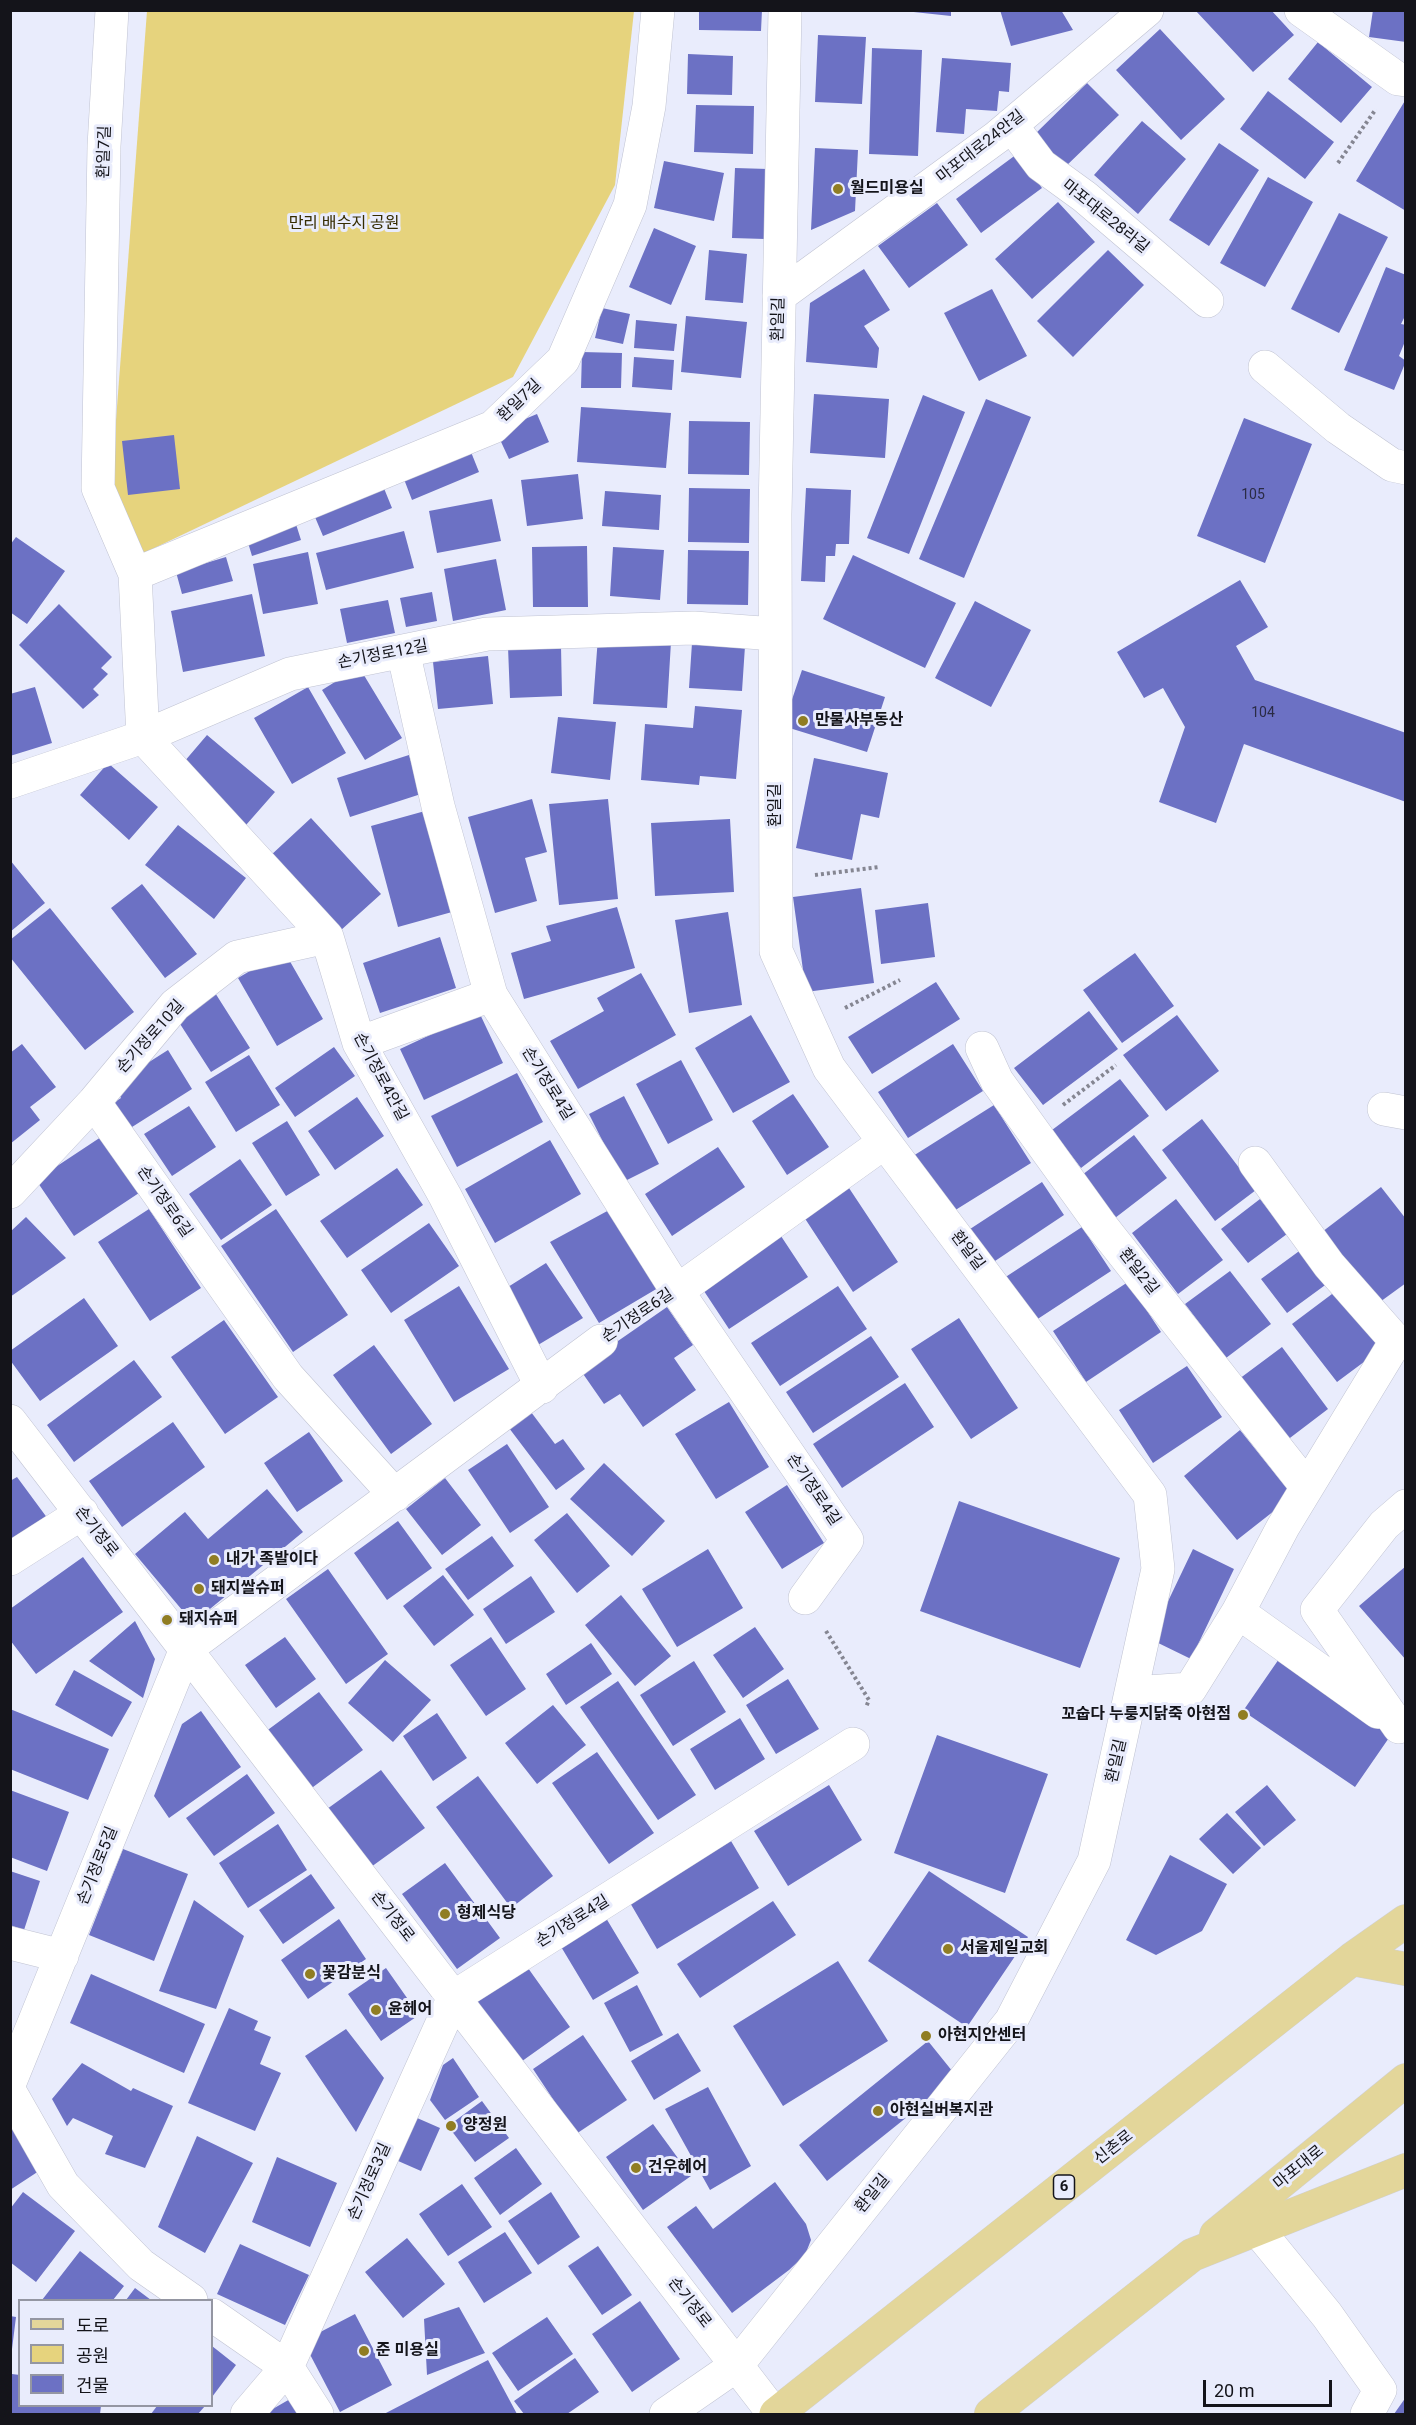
<!DOCTYPE html>
<meta charset="utf-8">
<style>
body{margin:0}
#map{position:relative;width:1416px;height:2425px;overflow:hidden;background:#e9ecfc;font-family:Roboto,"Noto Sans KR",sans-serif}
canvas{display:block}
.frame{position:absolute;inset:0;border:12px solid #14141a;pointer-events:none}
.legend{position:absolute;left:18px;top:2299px;width:195px;height:108px;box-sizing:border-box;background:#e9ecfc;border:2px solid #9496a2;margin:0;padding:8px 10px;list-style:none;font-size:18px;color:#14141a}
.legend li{display:flex;align-items:center;gap:12px;height:30px}
.legend b{width:30px;border:2px solid #9496a2}
.scale{position:absolute;left:1203px;top:2380px;width:129px;height:27px;box-sizing:border-box;border:3px solid #14141a;border-top:0;padding-left:8px;font-size:18px;line-height:21px;white-space:nowrap;color:#14141a;-webkit-text-stroke:4px #e9ecfc;paint-order:stroke}
</style>
<div id="map">
<canvas width="1416" height="2425"></canvas>
<div class="frame"></div>
<ul class="legend">
<li><b style="height:8px;background:#e3d69a"></b>도로</li>
<li><b style="height:16px;background:#e6d37d"></b>공원</li>
<li><b style="height:16px;background:#6c71c4"></b>건물</li>
</ul>
<div class="scale">20 m</div>
</div>
<script>
const context = document.querySelector('canvas').getContext('2d');
context.lineJoin = 'round';
function paint(path, color) {
  context.fillStyle = color;
  context.fill(path, 'evenodd');
}
function shape(rows) {
  const path = new Path2D();
  for (const r of rows) {
    path.moveTo(r[0], r[1]);
    for (let i = 2; i < r.length; i += 2) path.lineTo(r[i], r[i + 1]);
  }
  return path;
}
function trace(path, color, width, dash) {
  context.strokeStyle = color;
  context.lineWidth = width;
  context.lineCap = dash ? 'butt' : 'round';
  context.setLineDash(dash || []);
  context.stroke(path);
}
function write(font, color, halo, rows, align = 'center') {
  context.font = font + ' Roboto,"Noto Sans KR",sans-serif';
  context.lineWidth = 6;
  context.setLineDash([]);
  context.textBaseline = 'middle';
  context.strokeStyle = halo;
  context.fillStyle = color;
  for (const [text, x, y, turn = 0] of rows) {
    context.save();
    context.translate(x, y);
    context.rotate((+turn || 0) * Math.PI / 180);
    context.textAlign = isNaN(turn) ? turn : align;
    if (halo) context.strokeText(text, 0, 0);
    context.fillText(text, 0, 0);
    context.restore();
  }
}
const green = shape([
 [147,11,634,11,615,185,513,377,144,553,111,486]
]);
const building = shape([
 [699,10,762,10,761,31,699,30],
 [895,10,951,10,951,16],
 [1000,10,1061,10,1073,30,1011,46],
 [1195,10,1271,10,1294,35,1253,72],
 [1373,10,1406,10,1406,42,1369,37],
 [1160,29,1225,99,1181,140,1116,70],
 [818,35,866,37,862,104,815,102],
 [1318,42,1372,87,1341,123,1288,79],
 [872,48,922,50,918,156,869,154],
 [688,54,733,56,732,95,687,94],
 [942,58,1011,63,1009,92,999,91,997,111,966,109,964,134,936,132],
 [1087,83,1119,115,1064,168,1033,136],
 [1268,91,1334,142,1305,179,1240,129],
 [1406,99,1406,211,1356,181],
 [696,105,754,106,753,154,694,152],
 [1142,121,1186,159,1138,214,1094,175],
 [1219,143,1259,170,1209,246,1169,220],
 [815,148,858,150,855,211,811,230],
 [1017,154,1042,188,981,233,956,199],
 [664,161,724,173,714,221,654,208],
 [735,168,768,169,765,239,732,238],
 [1268,177,1313,202,1265,287,1220,263],
 [1058,202,1095,242,1032,299,995,259],
 [937,203,968,245,909,288,878,246],
 [1339,213,1388,237,1339,333,1291,309],
 [654,228,696,246,671,305,629,287],
 [709,250,747,254,743,303,705,300],
 [1108,250,1144,285,1073,357,1037,321],
 [1386,267,1406,275,1406,314,1401,324,1406,325,1406,339,1399,356,1406,361,1394,390,1344,370],
 [864,269,890,310,864,326,879,348,877,368,806,362,810,303],
 [992,289,1027,356,979,381,944,313],
 [602,308,630,314,623,344,595,338],
 [686,316,747,322,741,378,681,372],
 [636,320,677,324,674,351,634,348],
 [582,352,622,353,621,388,581,388],
 [634,357,674,360,672,390,632,387],
 [814,394,889,399,885,458,810,453],
 [923,395,965,412,909,554,867,538],
 [986,399,1031,417,964,578,919,559],
 [581,407,671,413,666,468,577,462],
 [537,414,549,442,509,459,496,431],
 [1244,418,1312,444,1265,563,1197,536],
 [689,421,750,422,749,475,688,474],
 [174,435,180,489,128,495,122,441],
 [469,447,479,472,412,500,402,474],
 [578,474,583,519,527,526,521,480],
 [381,481,392,508,323,536,312,510],
 [689,488,750,489,749,543,688,542],
 [806,488,851,490,849,544,836,544,835,556,826,556,825,582,801,581],
 [605,491,661,495,659,530,602,526],
 [492,499,501,541,437,553,429,511],
 [295,521,301,540,252,556,246,536],
 [404,531,414,568,326,590,316,553],
 [16,537,65,571,27,624,10,612,10,545],
 [587,546,588,607,533,607,532,547],
 [613,547,664,550,660,600,610,596],
 [688,550,749,551,748,605,687,604],
 [308,552,318,604,263,614,253,564],
 [853,555,956,603,925,668,823,619],
 [226,557,233,581,182,594,176,572],
 [496,559,506,610,453,621,444,569],
 [1240,580,1268,627,1236,646,1255,680,1406,733,1406,802,1244,744,1216,823,1159,802,1185,727,1163,688,1144,698,1117,652],
 [432,592,437,621,406,627,400,598],
 [252,594,265,656,183,672,171,611],
 [388,600,395,633,347,643,340,609],
 [975,601,1031,630,991,707,935,678],
 [59,604,112,657,101,668,108,674,93,689,99,695,83,709,19,645],
 [598,637,671,642,667,708,593,704],
 [692,643,745,646,742,691,689,688],
 [561,646,562,696,510,698,508,647],
 [488,656,493,704,438,709,433,662],
 [359,667,402,738,365,760,322,690],
 [802,670,885,697,867,752,783,726],
 [35,687,52,743,10,756,10,694],
 [308,687,346,753,292,784,254,718],
 [695,706,742,710,736,779,700,776,699,785,641,780,645,724,693,728],
 [558,717,616,722,610,780,551,773],
 [207,735,275,792,246,825,178,769],
 [409,755,421,794,350,817,337,778],
 [814,758,888,773,879,818,861,814,852,860,796,848],
 [108,763,158,807,129,840,80,795],
 [532,799,547,852,525,858,537,901,495,913,468,817],
 [608,799,618,899,559,905,549,804],
 [425,811,452,912,398,927,371,826],
 [311,818,381,894,340,931,270,856],
 [730,819,734,892,655,896,651,823],
 [178,825,246,878,214,919,145,865],
 [10,860,45,903,10,932],
 [142,884,197,954,165,978,111,908],
 [861,888,874,983,806,992,793,897],
 [928,903,935,957,881,964,875,910],
 [617,907,635,968,524,999,511,953,551,941,546,926],
 [50,908,134,1012,85,1050,10,957,10,940],
 [728,912,742,1005,689,1013,675,920],
 [440,937,456,988,380,1013,363,963],
 [284,951,323,1019,277,1046,238,978],
 [1135,953,1174,1006,1122,1043,1083,990],
 [641,973,676,1035,578,1089,550,1041,604,1011,597,998],
 [936,982,960,1019,872,1074,848,1037],
 [212,988,250,1048,211,1072,173,1013],
 [1089,1011,1118,1049,1043,1105,1014,1068],
 [479,1012,503,1063,424,1100,400,1049],
 [751,1015,790,1082,733,1113,695,1048],
 [1177,1015,1219,1071,1166,1111,1123,1055],
 [22,1044,56,1087,30,1107,40,1120,10,1144,10,1053],
 [953,1044,983,1091,908,1138,878,1092],
 [334,1047,355,1076,295,1117,275,1088],
 [168,1050,192,1089,121,1134,105,1108,121,1098,113,1085],
 [249,1055,280,1105,236,1132,205,1082],
 [681,1060,713,1120,668,1144,636,1084],
 [517,1073,543,1122,457,1167,431,1116],
 [1120,1079,1149,1116,1081,1168,1052,1130],
 [793,1094,829,1147,787,1175,752,1121],
 [624,1096,659,1164,623,1182,589,1114],
 [357,1097,384,1136,335,1170,308,1131],
 [994,1105,1031,1163,949,1214,913,1156],
 [189,1106,216,1147,172,1176,144,1134],
 [1202,1119,1256,1190,1215,1221,1162,1150],
 [287,1121,320,1175,286,1196,252,1143],
 [104,1135,142,1191,74,1236,36,1180],
 [1134,1135,1167,1178,1115,1218,1082,1175],
 [550,1140,581,1194,495,1243,465,1189],
 [718,1147,745,1187,672,1236,645,1194],
 [240,1159,272,1205,221,1240,189,1194],
 [397,1168,423,1205,347,1258,320,1221],
 [1042,1182,1064,1215,989,1265,967,1231],
 [1381,1187,1406,1219,1406,1283,1373,1307,1318,1235],
 [849,1188,898,1262,853,1292,804,1217],
 [1176,1199,1223,1260,1178,1294,1132,1233],
 [1260,1199,1287,1234,1248,1263,1221,1229],
 [149,1209,201,1288,150,1321,98,1242],
 [276,1209,348,1315,293,1352,221,1246],
 [611,1209,658,1288,599,1323,550,1242],
 [26,1217,66,1258,10,1297,10,1232],
 [429,1223,459,1266,391,1313,361,1270],
 [1082,1227,1111,1271,1030,1324,1001,1280],
 [779,1233,808,1277,729,1329,700,1285],
 [1302,1249,1328,1283,1287,1313,1261,1279],
 [546,1263,583,1318,533,1348,500,1292],
 [1230,1271,1271,1324,1226,1358,1185,1304],
 [1128,1282,1161,1332,1086,1382,1053,1331],
 [459,1286,509,1369,454,1402,404,1320],
 [838,1286,867,1329,780,1386,751,1343],
 [1340,1288,1384,1347,1337,1382,1292,1324],
 [84,1298,118,1346,40,1401,10,1360,10,1351],
 [667,1307,693,1345,674,1358,696,1390,643,1427,620,1394,604,1404,579,1368],
 [959,1318,1018,1408,971,1439,911,1349],
 [224,1320,278,1397,225,1434,171,1357],
 [871,1336,899,1377,813,1433,786,1392],
 [374,1345,432,1424,391,1454,333,1375],
 [1282,1347,1328,1409,1282,1444,1235,1382],
 [134,1360,162,1397,74,1462,47,1425],
 [1187,1366,1222,1417,1153,1463,1119,1410],
 [905,1383,934,1427,842,1488,813,1444],
 [729,1402,769,1467,716,1499,675,1434],
 [531,1412,555,1444,563,1439,585,1469,556,1490,509,1428],
 [173,1422,205,1467,122,1527,89,1481],
 [1240,1430,1293,1496,1237,1540,1184,1476],
 [309,1432,343,1481,297,1512,264,1463],
 [507,1444,549,1507,510,1533,468,1470],
 [604,1463,665,1521,632,1556,570,1499],
 [17,1477,48,1519,10,1546,10,1481],
 [445,1478,481,1525,442,1555,406,1509],
 [787,1485,824,1543,782,1569,745,1512],
 [267,1489,303,1532,193,1623,135,1554,185,1512,208,1539],
 [959,1501,1120,1558,1080,1668,920,1611],
 [567,1513,610,1566,577,1593,534,1540],
 [398,1521,432,1568,387,1600,354,1553],
 [492,1536,514,1566,468,1600,445,1569],
 [708,1549,743,1608,677,1647,642,1589],
 [1193,1549,1234,1569,1191,1659,1150,1639],
 [83,1557,123,1612,36,1674,10,1640,10,1609],
 [1406,1566,1406,1660,1359,1606],
 [328,1569,388,1654,346,1684,286,1599],
 [443,1575,474,1615,434,1646,403,1606],
 [531,1576,555,1612,506,1644,483,1609],
 [621,1595,671,1656,635,1686,585,1625],
 [135,1621,155,1659,143,1698,89,1661],
 [755,1627,784,1669,743,1698,713,1655],
 [285,1637,316,1679,276,1708,245,1665],
 [491,1637,526,1689,486,1716,450,1665],
 [591,1643,612,1674,566,1705,546,1674],
 [1281,1656,1393,1732,1355,1787,1243,1711],
 [385,1660,431,1700,393,1742,348,1703],
 [694,1661,726,1712,673,1746,640,1695],
 [74,1670,132,1702,112,1737,55,1705],
 [788,1679,819,1729,776,1754,746,1705],
 [618,1681,696,1795,658,1820,580,1707],
 [319,1692,363,1750,309,1790,265,1732],
 [553,1705,586,1745,537,1784,505,1743],
 [10,1709,109,1749,88,1800,10,1769],
 [201,1711,241,1767,169,1818,154,1796,182,1724],
 [437,1713,467,1758,433,1781,403,1736],
 [740,1718,765,1759,715,1790,690,1749],
 [937,1735,1048,1774,1005,1893,894,1853],
 [597,1752,654,1833,609,1864,552,1783],
 [381,1770,425,1828,371,1867,327,1809],
 [247,1774,275,1813,214,1856,186,1818],
 [478,1776,553,1876,511,1908,436,1807],
 [829,1785,862,1840,788,1886,754,1831],
 [1267,1785,1296,1820,1264,1846,1235,1812],
 [10,1790,69,1812,47,1871,10,1857],
 [1227,1813,1261,1848,1233,1874,1199,1839],
 [278,1824,307,1870,248,1908,219,1863],
 [731,1841,759,1888,657,1949,629,1901],
 [123,1849,188,1874,154,1961,89,1935],
 [1170,1855,1227,1884,1202,1931,1156,1955,1126,1940],
 [445,1863,500,1938,457,1969,402,1894],
 [10,1871,40,1881,24,1930,10,1925],
 [929,1871,1028,1937,967,2027,868,1961],
 [311,1874,335,1908,283,1944,259,1910],
 [194,1900,244,1936,216,2009,159,1991],
 [773,1901,796,1935,700,1998,677,1964],
 [606,1918,639,1973,593,2000,560,1945],
 [339,1919,366,1959,308,1999,281,1960],
 [523,1961,570,2027,518,2064,471,1997],
 [838,1961,888,2041,783,2106,733,2026],
 [386,1968,419,2015,381,2041,348,1994],
 [91,1974,205,2024,184,2073,70,2023],
 [637,1985,663,2035,630,2052,604,2003],
 [229,2008,258,2021,254,2030,271,2037,260,2064,281,2073,255,2131,188,2103],
 [346,2029,384,2078,356,2132,305,2056],
 [678,2033,701,2071,654,2100,631,2061],
 [583,2035,627,2100,576,2134,533,2069],
 [928,2041,957,2077,827,2181,799,2145],
 [453,2058,479,2097,445,2120,430,2100,443,2065],
 [82,2063,131,2091,133,2088,173,2106,145,2168,105,2154,113,2136,73,2118,67,2126,52,2099],
 [708,2087,751,2166,710,2190,665,2109],
 [482,2101,509,2138,475,2162,448,2126],
 [408,2114,440,2128,421,2171,389,2157],
 [10,2123,42,2169,10,2190],
 [653,2124,691,2176,643,2210,606,2157],
 [197,2136,253,2163,205,2253,158,2227],
 [516,2148,542,2184,500,2215,474,2178],
 [277,2157,337,2183,310,2247,252,2222],
 [775,2182,806,2224,811,2240,805,2255,789,2270,732,2313,667,2227,696,2206,713,2229],
 [462,2184,492,2227,448,2256,419,2214],
 [23,2192,75,2231,36,2282,10,2262,10,2209],
 [551,2192,580,2237,538,2265,508,2221],
 [505,2232,532,2273,484,2303,458,2262],
 [407,2238,445,2284,403,2318,365,2272],
 [240,2244,309,2275,285,2325,217,2294],
 [598,2246,632,2295,602,2315,568,2266],
 [80,2251,124,2286,113,2300,42,2300],
 [135,2288,151,2300,126,2300],
 [640,2301,680,2359,632,2392,592,2334],
 [459,2307,485,2353,427,2375,424,2319],
 [355,2314,392,2385,340,2412,303,2341],
 [10,2316,16,2317,12,2349,10,2349],
 [547,2317,573,2354,518,2391,492,2353],
 [212,2346,236,2365,212,2397],
 [575,2358,599,2392,567,2414,524,2414,514,2401],
 [488,2360,517,2414,384,2414],
 [12,2374,20,2375,20,2406,101,2406,100,2414,10,2414],
 [297,2395,309,2414,264,2414],
 [1406,2397,1406,2414,1394,2414],
 [157,2406,205,2406,198,2414,151,2414]
]);
const path = shape([
 [1338,163,1376,109],
 [815,875,879,867],
 [845,1008,900,980],
 [1063,1105,1116,1065],
 [826,1631,869,1700,866,1707]
]);
const minor = shape([
 [112,10,104,146,98,488,135,574],
 [1301,10,1398,79,1406,80],
 [1011,125,1041,165,1085,197,1207,301],
 [779,296,997,137,1147,10],
 [1265,367,1338,428,1392,465,1406,468],
 [403,651,438,806,491,995,677,1291,847,1540,805,1598],
 [143,737,135,574,493,427,563,360,630,205,649,106,658,10],
 [143,737,327,937,359,1043,445,1196,542,1387],
 [10,782,143,737,290,674,487,634,694,628,775,634],
 [359,1043,491,995],
 [982,1048,997,1081,1100,1224,1307,1487],
 [94,1102,288,1377,395,1495],
 [1384,1109,1406,1113],
 [10,1192,94,1102,175,1005,237,957,327,937],
 [677,1291,885,1142],
 [10,1421,774,2414],
 [10,1559,82,1513],
 [1238,1612,1378,1712],
 [1133,1693,1190,1689,1238,1612,1283,1527,1396,1341,1329,1265,1255,1163],
 [1399,1727,1317,1610,1384,1525,1406,1506],
 [10,1943,62,1956],
 [10,2082,186,1649,601,1341],
 [10,2092,63,2185,141,2265,191,2300],
 [1257,2229,1327,2315,1380,2390,1367,2414],
 [212,2315,287,2367,317,2414],
 [247,2414,287,2367,454,1997,853,1744],
 [666,2414,737,2365,1011,2021,1094,1861,1158,1569,1150,1495,829,1068,776,951,775,514,785,10]
]);
const major = shape([
 [1352,1959,1406,1969],
 [1216,2235,1406,2080],
 [776,2414,1352,1959,1406,1921],
 [991,2414,1192,2255,1406,2170]
]);
const markers = [
 [838,189,6,"#907d23"],
 [803,721,6,"#907d23"],
 [214,1560,6,"#907d23"],
 [199,1589,6,"#907d23"],
 [167,1620,6,"#907d23"],
 [1243,1715,6,"#907d23"],
 [445,1914,6,"#907d23"],
 [948,1949,6,"#907d23"],
 [310,1974,6,"#907d23"],
 [376,2010,6,"#907d23"],
 [926,2036,6,"#907d23"],
 [878,2111,6,"#907d23"],
 [451,2126,6,"#907d23"],
 [636,2168,6,"#907d23"],
 [364,2351,6,"#907d23"]
];
const numberNames = [
 ["105",1253,495],
 ["104",1263,713]
];
const shields = [
 [1064,2187,21]
];
const shieldNames = [
 ["6",1064,2187]
];
const streetNames = [
 ["마포대로24안길",981,147,-38],
 ["환일7길",105,152,-88],
 ["마포대로28라길",1105,217,39],
 ["환일길",779,319,-89],
 ["환일7길",520,401,-44],
 ["손기정로12길",383,655,-11],
 ["환일길",776,805,-90],
 ["손기정로10길",151,1037,-48],
 ["손기정로4안길",380,1077,62],
 ["손기정로4길",547,1084,58],
 ["손기정로6길",164,1202,55],
 ["환일길",967,1251,53],
 ["환일2길",1138,1272,52],
 ["손기정로6길",638,1316,-34],
 ["손기정로4길",813,1490,56],
 ["손기정로",96,1532,52],
 ["환일길",1117,1761,-77],
 ["손기정로5길",98,1866,-68],
 ["손기정로",392,1917,52],
 ["손기정로4길",573,1922,-32],
 ["신촌로",1114,2148,-38],
 ["마포대로",1299,2168,-39],
 ["손기정로3길",370,2182,-66],
 ["환일길",873,2194,-51],
 ["손기정로",689,2303,52]
];
const poiNames = [
 ["월드미용실",850,189],
 ["만물사부동산",815,721],
 ["내가 족발이다",226,1560],
 ["돼지쌀슈퍼",211,1589],
 ["돼지슈퍼",179,1620],
 ["꼬숩다 누룽지닭죽 아현점",1231,1715,"right"],
 ["형제식당",457,1914],
 ["서울제일교회",960,1949],
 ["꽃감분식",322,1974],
 ["윤헤어",388,2010],
 ["아현지안센터",938,2036],
 ["아현실버복지관",890,2111],
 ["양정원",463,2126],
 ["건우헤어",648,2168],
 ["준 미용실",376,2351]
];
const parkNames = [
 ["만리 배수지 공원",344,224]
];
paint(green, '#e6d37d');
paint(building, '#6c71c4');
trace(minor, '#c0c3d2', 34);
trace(major, '#d0d0d1', 34);
trace(path, '#858692', 4, [3, 3]);
trace(minor, '#fff', 33);
trace(major, '#e3d69a', 33);
for (const [x, y, r, color] of markers) {
  const dot = new Path2D();
  dot.arc(x, y, r, 0, 2 * Math.PI);
  context.fillStyle = color;
  context.fill(dot);
  trace(dot, '#e9ecfc', 2);
}
write('14px', '#2a2b44', null, numberNames);
for (const [x, y, w] of shields) {
  const box = new Path2D();
  box.roundRect(x - w / 2, y - 12, w, 24, 4.5);
  context.fillStyle = '#e9ecfc';
  context.fill(box);
  trace(box, '#14141a', 1.5);
}
write('bold 15px', '#14141a', null, shieldNames);
write('16px', '#14141a', '#e9ecfc', streetNames);
write('bold 16px', '#14141a', '#e9ecfc', poiNames, 'left');
write('16px', '#352b00', '#e9ecfc', parkNames);
</script>
